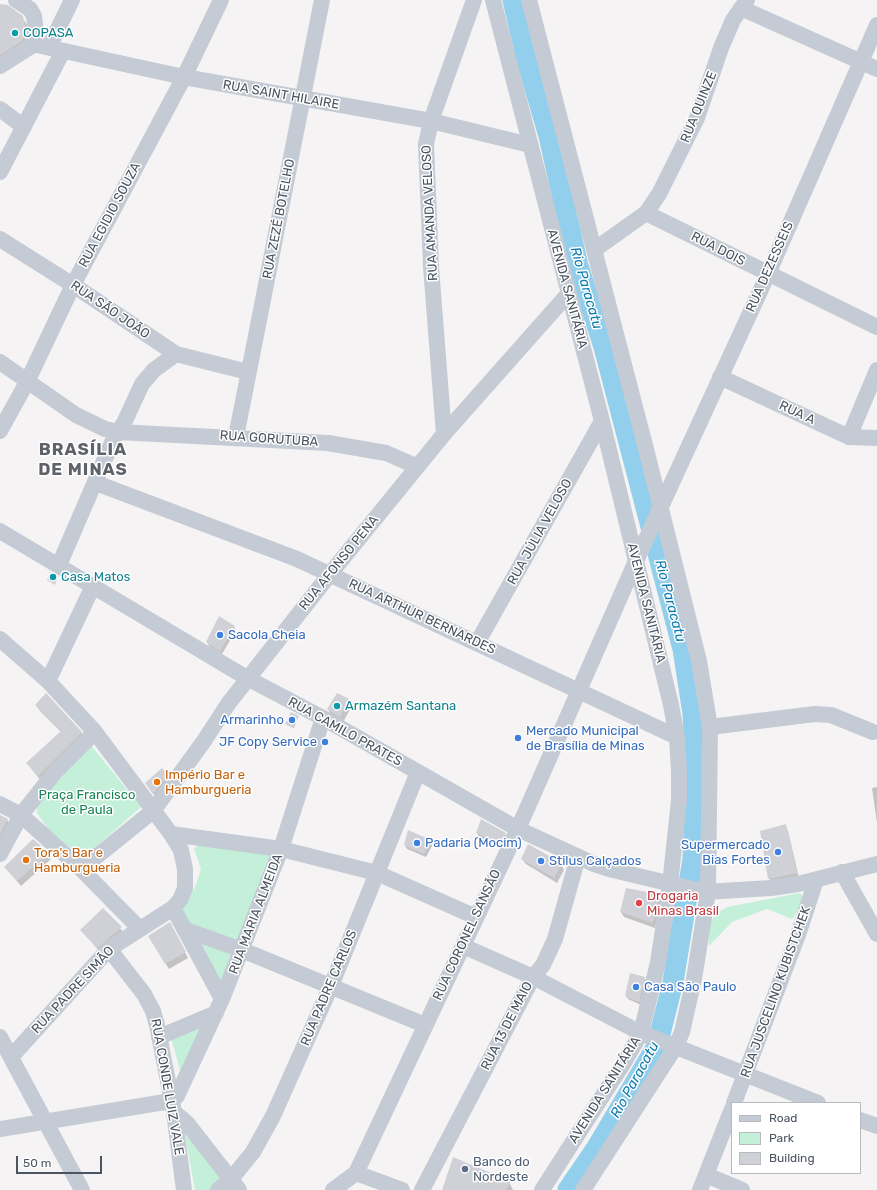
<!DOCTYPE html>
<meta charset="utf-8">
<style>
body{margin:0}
#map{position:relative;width:877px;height:1190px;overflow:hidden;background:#f5f3f3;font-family:Rubik,sans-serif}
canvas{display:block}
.legend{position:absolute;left:731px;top:1102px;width:130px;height:72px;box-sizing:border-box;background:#fff;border:1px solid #b7bbbf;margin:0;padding:5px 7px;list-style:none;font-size:12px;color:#4b5460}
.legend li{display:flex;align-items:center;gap:8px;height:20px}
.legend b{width:20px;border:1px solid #b7bbbf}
.scale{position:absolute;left:16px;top:1156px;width:86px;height:18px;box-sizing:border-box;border:2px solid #4b5460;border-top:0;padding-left:5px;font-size:12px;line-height:14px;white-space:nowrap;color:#4b5460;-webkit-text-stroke:3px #fff;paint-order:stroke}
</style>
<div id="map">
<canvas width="877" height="1190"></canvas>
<ul class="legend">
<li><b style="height:5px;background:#c4cbd4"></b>Road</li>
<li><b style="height:11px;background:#c4f0da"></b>Park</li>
<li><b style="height:11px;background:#d0d1d7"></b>Building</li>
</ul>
<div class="scale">50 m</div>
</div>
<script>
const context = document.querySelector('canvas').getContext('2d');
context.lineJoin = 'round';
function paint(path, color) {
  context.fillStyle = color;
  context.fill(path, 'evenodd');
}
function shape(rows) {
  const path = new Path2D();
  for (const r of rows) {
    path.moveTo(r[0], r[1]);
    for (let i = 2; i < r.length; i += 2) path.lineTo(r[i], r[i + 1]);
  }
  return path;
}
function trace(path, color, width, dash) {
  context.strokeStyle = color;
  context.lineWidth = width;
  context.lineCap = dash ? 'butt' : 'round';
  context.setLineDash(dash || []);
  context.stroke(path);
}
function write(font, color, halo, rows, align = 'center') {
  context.font = font + ' Rubik,sans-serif';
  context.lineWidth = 3;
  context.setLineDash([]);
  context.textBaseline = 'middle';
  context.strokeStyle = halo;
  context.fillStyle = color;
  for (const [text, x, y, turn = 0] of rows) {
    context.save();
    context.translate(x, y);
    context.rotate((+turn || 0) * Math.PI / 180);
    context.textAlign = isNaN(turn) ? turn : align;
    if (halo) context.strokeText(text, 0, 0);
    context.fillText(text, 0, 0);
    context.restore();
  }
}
const green = shape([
 [90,744,141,807,91,851,80,852,67,846,50,832,37,813,37,804],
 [198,845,270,854,272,859,235,944,193,928,180,910,195,887,201,869,194,849],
 [800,893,805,899,792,919,767,909,732,922,709,946,708,925,717,913,727,907],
 [193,937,236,951,222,989],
 [207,1019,182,1077,171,1038],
 [184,1130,225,1180,212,1190,195,1190]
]);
const shadow = shape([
 [8,6,24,20,29,28,27,48,0,65,0,7],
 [234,627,236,630,222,654,209,646,207,642],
 [349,700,352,706,343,722,331,715,328,709],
 [36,705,81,732,84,738,41,781,27,763,61,732,40,711],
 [298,717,294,728,287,725],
 [167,775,169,779,156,797,148,787],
 [877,787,877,823,872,788],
 [0,815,7,820,9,823,0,841],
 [785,825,788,831,799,878,772,884,769,878],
 [477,833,505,834,507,837,502,847,479,837],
 [431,841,433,844,426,857,407,849,405,845],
 [48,854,51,859,21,886,5,867],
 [522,859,561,864,564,870,557,883,526,864],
 [658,895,661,901,655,928,624,917,621,912],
 [103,909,125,934,101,953,81,930],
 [170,924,188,958,169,969,149,936],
 [644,978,646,982,641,1005,628,999,626,996],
 [509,1182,513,1190,443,1190]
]);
const river = shape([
 [513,0,528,64,549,136,578,266,604,347,683,649,693,714,696,776,693,859,673,982,657,1046,596,1149,568,1190]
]);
const building = shape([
 [0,4,8,5,23,16,26,32,22,41,0,55],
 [50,572,58,576,55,585,47,580],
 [219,616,235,626,220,651,206,642],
 [46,693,82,732,38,776,26,763,61,731,35,705],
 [337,693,349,699,340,717,327,709],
 [291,712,299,716,293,728,285,724],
 [162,768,168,775,153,794,145,783],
 [0,815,8,819,0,834],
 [481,819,506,833,500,844,476,833],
 [786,824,797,873,768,879,760,831],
 [408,830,431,840,424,854,404,845],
 [33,839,49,853,17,881,4,867],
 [528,844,562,863,554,878,521,859],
 [626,888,659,894,653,923,620,912],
 [103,908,122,927,97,948,80,930],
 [170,922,186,952,165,964,148,936],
 [630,973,645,977,639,1002,625,996],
 [453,1157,510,1181,506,1190,442,1190]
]);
const minor = shape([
 [493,0,602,421,671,705,677,737,679,771,679,800,670,885,658,962,641,1033,623,1064,542,1190],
 [529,0,646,449,699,661,710,727,708,892,694,979,682,1032,676,1046,583,1190],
 [741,8,877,69],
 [32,44,184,77,431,121,530,145],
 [49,47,72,0],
 [0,66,30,47,36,33,34,16,30,9,16,0],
 [0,109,24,127],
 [0,172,63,51],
 [646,213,877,327],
 [0,239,73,285,176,354,248,372],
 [594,250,646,213,659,194,697,118,721,48,733,20,747,0],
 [0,362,76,415,105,429,118,432,328,443,386,453,416,466],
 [720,377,849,437,877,438],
 [0,431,27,382,73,285,184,77,221,0],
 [444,434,431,267,426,144,431,121,474,0],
 [236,437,322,0],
 [849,437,877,370],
 [96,483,297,559,677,737],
 [0,531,247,678,323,718,518,829,594,864,613,870,705,892,771,888,798,884,877,864],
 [59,565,114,438,124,423,142,384,154,370,176,354],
 [0,639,48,681,95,732,171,834,181,850,185,869,185,888,180,900,173,908,109,949,11,1057],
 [477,643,602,421],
 [48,681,93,586],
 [710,727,815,714,831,715,873,732],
 [0,804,21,815,81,869,140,929],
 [171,834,281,849,377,873,476,917],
 [0,854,21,815,55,772,95,732],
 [81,869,153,811,204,741,228,704,330,574,444,434,569,293],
 [842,872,877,934],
 [173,908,222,999],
 [186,930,242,950,425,1025],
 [463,946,533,977,641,1033,818,1103],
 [109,949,144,994,153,1011,157,1025,174,1112,184,1190],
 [0,1037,82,1190],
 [159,1037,216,1013],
 [734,1103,798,935,816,880],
 [174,1112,187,1123,239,1190],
 [860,1120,877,1126],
 [0,1129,171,1101,177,1096,222,999,281,849,323,718],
 [356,1173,402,1190],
 [706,1175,742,1190],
 [218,1190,231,1179,253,1152,273,1116,331,986,418,772],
 [333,1190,356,1173,518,829,636,561,768,274,877,25],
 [422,1190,533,977,543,965,555,939,578,857],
 [700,1190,732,1109]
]);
const markers = [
 [15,33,4,"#0f9aa8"],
 [53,577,4,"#0f9aa8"],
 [220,635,4,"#3f7fe0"],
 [337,706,4,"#0f9aa8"],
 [292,720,4,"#3f7fe0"],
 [518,738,4,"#3f7fe0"],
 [325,742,4,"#3f7fe0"],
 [157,782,4,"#e8710a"],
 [417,843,4,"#3f7fe0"],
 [778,852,4,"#3f7fe0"],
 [26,860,4,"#e8710a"],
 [541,861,4,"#3f7fe0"],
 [639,903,4,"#e0444e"],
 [636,987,4,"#3f7fe0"],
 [465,1169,4,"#5c6f8a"]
];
const cultureNames = [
 ["COPASA",23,33],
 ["Casa Matos",61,577],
 ["Armazém Santana",345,706]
];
const streetNames = [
 ["RUA SAINT HILAIRE",281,95,10],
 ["RUA QUINZE",699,107,-68],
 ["RUA AMANDA VELOSO",430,213,-93],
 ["RUA EGIDIO SOUZA",110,215,-62],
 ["RUA ZEZÉ BOTELHO",279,219,-79],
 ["RUA DOIS",718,249,27],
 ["RUA DEZESSEIS",770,267,-66],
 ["AVENIDA SANITÁRIA",567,289,75],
 ["RUA SÃO JOÃO",110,310,34],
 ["RUA A",797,413,25],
 ["RUA GORUTUBA",269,439,4],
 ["RUA JÚLIA VELOSO",540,532,-61],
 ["RUA AFONSO PENA",339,563,-51],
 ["AVENIDA SANITÁRIA",646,603,76],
 ["RUA ARTHUR BERNARDES",422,617,25],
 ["RUA CAMILO PRATES",345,732,29],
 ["RUA MARIA ALMEIDA",256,914,-69],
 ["RUA CORONEL SANSÃO",467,935,-65],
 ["RUA PADRE CARLOS",329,988,-67],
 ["RUA PADRE SIMÃO",73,990,-47],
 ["RUA JUSCELINO KUBISTCHEK",776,992,-70],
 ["RUA 13 DE MAIO",507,1026,-63],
 ["RUA CONDE LUIZ VALE",167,1087,80],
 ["AVENIDA SANITÁRIA",605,1090,-58]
];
const shopNames = [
 ["Sacola Cheia",228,635],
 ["Armarinho",284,720,"right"],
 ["Mercado Municipal",526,731],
 ["de Brasília de Minas",526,746],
 ["JF Copy Service",317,742,"right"],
 ["Padaria (Mocim)",425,843],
 ["Supermercado",770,845,"right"],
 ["Bias Fortes",770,860,"right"],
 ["Stilus Calçados",549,861],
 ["Casa São Paulo",644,987]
];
const foodNames = [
 ["Império Bar e",165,775],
 ["Hamburgueria",165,790],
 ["Tora's Bar e",34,853],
 ["Hamburgueria",34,868]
];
const parkNames = [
 ["Praça Francisco",87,795],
 ["de Paula",87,810]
];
const healthNames = [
 ["Drogaria",647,896],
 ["Minas Brasil",647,911]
];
const serviceNames = [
 ["Banco do",473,1162],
 ["Nordeste",473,1177]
];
const waterNames = [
 ["Rio Paracatu",586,288,74],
 ["Rio Paracatu",670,601,75],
 ["Rio Paracatu",635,1080,-61]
];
const districtNames = [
 ["BRASÍLIA",83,450],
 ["DE MINAS",83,470]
];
paint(green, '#c4f0da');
paint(shadow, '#0003');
trace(river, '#92cfec', 21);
paint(building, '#d0d1d7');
trace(minor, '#c4cbd4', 16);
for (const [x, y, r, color] of markers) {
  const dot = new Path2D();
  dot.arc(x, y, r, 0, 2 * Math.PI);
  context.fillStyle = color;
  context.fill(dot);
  trace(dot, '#fff', 1.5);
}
write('13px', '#0d838f', '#fff', cultureNames, 'left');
write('13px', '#4b5460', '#fff', streetNames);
write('13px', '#366cbe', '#fff', shopNames, 'left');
write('13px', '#c56008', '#fff', foodNames, 'left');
write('13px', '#1a835a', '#fff', parkNames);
write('13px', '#be3a42', '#fff', healthNames, 'left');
write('13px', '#4e5e75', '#fff', serviceNames, 'left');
write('italic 14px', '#0f7caf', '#fff', waterNames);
context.letterSpacing = '1px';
write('bold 17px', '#5f6268', '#fff', districtNames);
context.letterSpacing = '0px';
</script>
